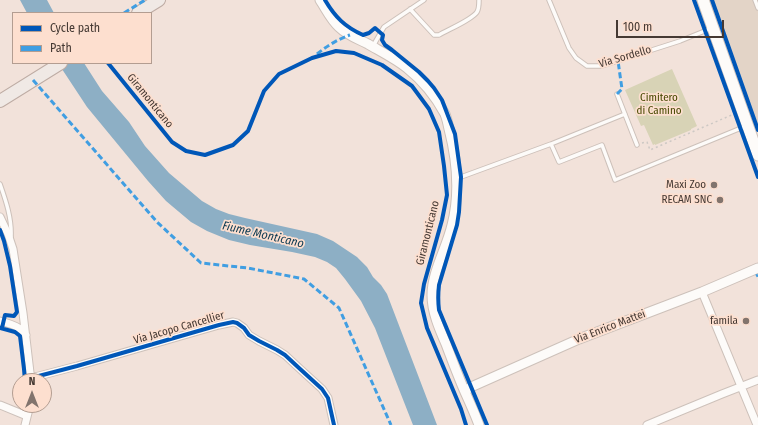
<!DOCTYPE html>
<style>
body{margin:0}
#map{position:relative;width:758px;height:425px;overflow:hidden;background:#f2e2da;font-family:"Fira Sans Condensed",sans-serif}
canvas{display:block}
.legend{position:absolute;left:12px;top:12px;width:140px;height:52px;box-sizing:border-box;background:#fddfcf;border:1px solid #b39d91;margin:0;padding:5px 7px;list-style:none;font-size:12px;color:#453933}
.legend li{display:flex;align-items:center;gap:8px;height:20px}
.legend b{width:20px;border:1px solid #b39d91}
.north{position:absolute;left:12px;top:373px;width:40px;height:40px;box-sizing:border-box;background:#fddfcf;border:1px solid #b39d91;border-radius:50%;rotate:0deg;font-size:11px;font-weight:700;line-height:16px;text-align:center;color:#453933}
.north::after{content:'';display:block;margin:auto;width:14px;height:18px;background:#82746d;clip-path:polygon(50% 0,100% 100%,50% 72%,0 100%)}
.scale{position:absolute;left:616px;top:20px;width:108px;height:18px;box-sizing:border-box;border:2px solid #453933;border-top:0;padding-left:5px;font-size:12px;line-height:14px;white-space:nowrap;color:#453933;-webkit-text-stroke:3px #fddfcf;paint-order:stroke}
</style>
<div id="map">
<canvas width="758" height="425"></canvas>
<ul class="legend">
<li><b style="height:5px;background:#0057b8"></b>Cycle path</li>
<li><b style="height:5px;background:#409ee2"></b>Path</li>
</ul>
<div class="north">N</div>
<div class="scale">100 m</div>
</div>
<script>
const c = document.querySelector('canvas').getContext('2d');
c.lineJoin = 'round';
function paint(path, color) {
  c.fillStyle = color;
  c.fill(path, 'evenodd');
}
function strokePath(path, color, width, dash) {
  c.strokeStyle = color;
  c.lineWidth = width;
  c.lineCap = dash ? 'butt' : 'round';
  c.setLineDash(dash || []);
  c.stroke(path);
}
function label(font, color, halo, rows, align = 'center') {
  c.font = font + ' "Fira Sans Condensed",sans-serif';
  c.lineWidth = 3.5;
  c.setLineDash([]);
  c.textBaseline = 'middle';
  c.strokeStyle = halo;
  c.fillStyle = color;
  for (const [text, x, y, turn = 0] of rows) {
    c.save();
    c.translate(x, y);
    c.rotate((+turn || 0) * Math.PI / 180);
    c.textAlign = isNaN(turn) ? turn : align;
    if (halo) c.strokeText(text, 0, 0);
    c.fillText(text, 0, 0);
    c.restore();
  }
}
paint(new Path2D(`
 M712 0H758V126L721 25Z`), '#e3d4c7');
paint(new Path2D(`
 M672 69 697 126 691 129V130L655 145V144L653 145 644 125 641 126 625 90Z`), '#d8d3b6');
paint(new Path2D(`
 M20 0H47L54 13H27Z
 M58 63H84L102 91 129 122 145 146 169 173 202 201 216 209 229 214 245 218 317 234 333 241 357 257 367 267 373 277 381 285 387 294 437 425H413L375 328 361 301 345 279 336 268 327 262 315 257 292 252 250 245 229 240 207 231 191 222 166 201 148 181 87 107Z`), '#8dafc5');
const service = new Path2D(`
 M549 0 569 48 576 58 587 66H602L680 41 712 28
 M755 0 758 8
 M410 9 434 35H439C447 30 472 20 477 12 479 9 479 4 479 0
 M373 46 384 27 424 0
 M617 94 637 145
 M551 144 559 162 602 145 615 180 746 126
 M461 177 551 144 625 114
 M0 184C6 201 12 219 11 237`);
const minor = new Path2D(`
 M0 217 8 234 13 249 23 313 31 381
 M702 292 757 425
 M0 321C10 324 20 326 26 335
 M31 378 77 366 219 325 233 322 237 323 244 328 249 335 259 341 277 350 285 355 299 368 322 389 328 398 334 425
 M0 405 27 416
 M25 425 30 405
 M647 425 722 394 758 380`);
const tertiary = new Path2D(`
 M320 0C326 9 331 20 339 27 347 35 358 39 368 44 380 51 396 59 407 68 422 80 436 97 445 114 447 119 448 124 449 129 457 160 460 194 452 225 447 247 432 272 432 295 432 312 439 328 446 344 452 360 458 376 465 392 470 403 475 414 479 425
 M465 391 471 387 579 339 702 292 758 268`);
const secondary = new Path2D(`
 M703 0 758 155`);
const primary = new Path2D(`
 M138 13 159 0
 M0 101 61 63`);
strokePath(service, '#cdc1ba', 5.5);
strokePath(minor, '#cdc1ba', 9);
strokePath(tertiary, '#cdc1ba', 11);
strokePath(secondary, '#cdc1ba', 13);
strokePath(primary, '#beaca4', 14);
strokePath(new Path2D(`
 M642 143 647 142 650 150 734 114`), '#cdc8c4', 1.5, [2, 3]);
strokePath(service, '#fdfbf9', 3.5);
strokePath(minor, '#fdfbf9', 7);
strokePath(tertiary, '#fdfbf9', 9);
strokePath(secondary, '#fdfbf9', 11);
strokePath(primary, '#f0e9e5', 12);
strokePath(new Path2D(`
 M124 13 145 0
 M317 54C327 46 338 39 350 35
 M33 80 157 222 201 263 248 268 304 279 339 308 391 425
 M617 94 622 89 618 61
 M756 276 758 275`), '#409ee2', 3, [6, 3]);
strokePath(new Path2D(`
 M325 0C335 17 345 27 363 35L369 33 375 28 383 35 382 40 385 45 392 50 419 72 428 81 434 88 442 100 455 134 461 177 459 212 457 225 439 285C438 294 438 302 439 310L487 425
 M694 0 758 177
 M712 0 758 130
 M108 63 172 142 186 151 205 155 233 145 248 131 264 91 279 74 312 58 336 51 354 53 382 65 412 86 429 109 439 132 444 166 447 195 442 220 424 284 421 303 427 328 461 409 466 425
 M0 230 4 241 10 266 17 312 14 316 5 315 2 328
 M0 328 15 332 20 336 24 369 25 381
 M31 378 77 366 219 325 233 322 237 323 244 328 249 335 259 341 277 350 285 355 299 368 322 389 328 398 334 425`), '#0057b8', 4);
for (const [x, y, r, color] of [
 [714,185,4,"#82746d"],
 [720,200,4,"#82746d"],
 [746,321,4,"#82746d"]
]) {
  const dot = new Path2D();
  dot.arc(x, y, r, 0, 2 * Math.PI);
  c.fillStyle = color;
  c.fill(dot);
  strokePath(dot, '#fddfcf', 1.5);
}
label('11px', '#453933', '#fddfcf', [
 ["Via Sordello",625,57,-16],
 ["Giramonticano",150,101,51],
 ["Giramonticano",428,233,-76],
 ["Via Enrico Mattei",610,327,-21],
 ["Via Jacopo Cancellier",179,328,-16]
]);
label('11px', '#464800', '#fddfcf', [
 ["Cimitero",659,98],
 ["di Camino",659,111]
]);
label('11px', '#453933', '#fddfcf', [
 ["Maxi Zoo",706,185],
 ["RECAM SNC",712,200],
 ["famila",738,321]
], 'right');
label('italic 12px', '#093851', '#fddfcf', [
 ["Fiume Monticano",263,235,13]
]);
</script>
